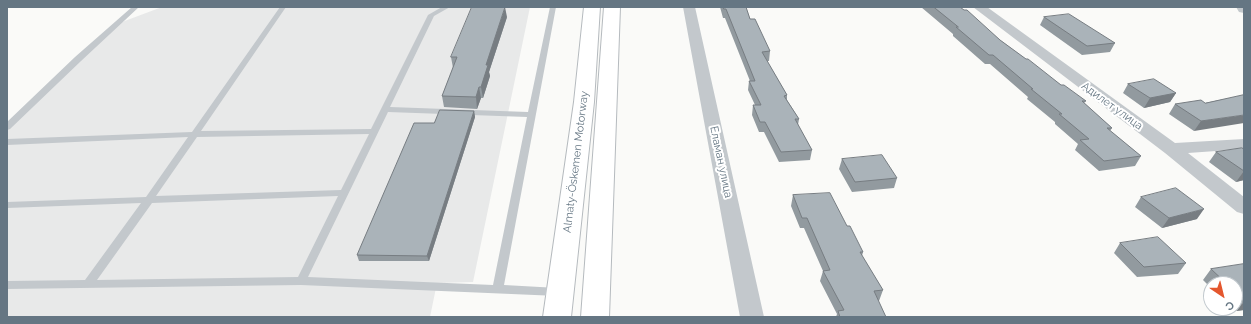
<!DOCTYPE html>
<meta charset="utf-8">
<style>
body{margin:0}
#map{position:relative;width:1251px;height:324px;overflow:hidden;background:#fafaf8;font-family:Raleway,sans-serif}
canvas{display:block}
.frame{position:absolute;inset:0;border:8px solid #657683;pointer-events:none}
.north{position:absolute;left:1203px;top:276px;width:40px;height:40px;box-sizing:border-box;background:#fff;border:1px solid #c1c8cd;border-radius:50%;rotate:145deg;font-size:11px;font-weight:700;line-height:16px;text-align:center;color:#657683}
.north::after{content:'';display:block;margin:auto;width:14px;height:18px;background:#e4572e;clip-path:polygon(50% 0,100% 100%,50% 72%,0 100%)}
</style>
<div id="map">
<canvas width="1251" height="324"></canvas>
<div class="frame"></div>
<div class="north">С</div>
</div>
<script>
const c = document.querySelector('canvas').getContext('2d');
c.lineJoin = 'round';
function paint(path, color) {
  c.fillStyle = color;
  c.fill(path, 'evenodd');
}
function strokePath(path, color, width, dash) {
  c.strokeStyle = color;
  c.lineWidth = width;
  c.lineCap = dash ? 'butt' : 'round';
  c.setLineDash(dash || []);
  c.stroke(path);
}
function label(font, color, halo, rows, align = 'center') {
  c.font = font + ' Raleway,sans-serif';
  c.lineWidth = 4;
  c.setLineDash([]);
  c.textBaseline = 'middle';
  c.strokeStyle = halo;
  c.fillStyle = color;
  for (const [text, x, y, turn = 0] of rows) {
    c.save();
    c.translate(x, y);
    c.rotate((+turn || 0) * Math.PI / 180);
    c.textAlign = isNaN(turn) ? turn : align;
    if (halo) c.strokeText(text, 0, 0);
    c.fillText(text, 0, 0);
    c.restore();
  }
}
paint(new Path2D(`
 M162 7H530L473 282 437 283 430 317H7V129L114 25Z`), '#e8e9e9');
const primary = new Path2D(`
 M584 7H600L594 102 571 317H543L574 102Z
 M604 7H620L609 317H581Z`);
strokePath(primary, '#b5babe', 2);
paint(new Path2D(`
 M132 7H139L81 61 10 129 7 130V122L75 57Z
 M280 7H286L201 131 371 129 428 15 442 7H450L434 16 390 107 528 112 550 7H556L504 285 558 288 562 289 564 292 562 295 558 296 301 285 7 289V281L85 280 141 203 7 208V202L146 197 188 137 7 145V139L192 132ZM388 112 527 117 493 285 308 277ZM369 134 341 190 156 196 197 137ZM338 196 298 277 97 280 152 203Z`), '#c3c8cc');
paint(new Path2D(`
 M683 7H695L764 317H740Z
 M973 7H987L1175 143 1244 139V149L1188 153 1244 197V214L1237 212 1165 153Z
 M1236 7H1244V13L1239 12Z`), '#c3c8cc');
paint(primary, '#fff');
paint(new Path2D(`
 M720 7H746L750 19 770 51 769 61H767L787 95V100L799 119 798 125 812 150 810 160 779 162 764 132H759L752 115 753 105H755L748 90 749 81H750L725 18H723Z
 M921 7H960L1000 40 1061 85 1086 101 1084 103 1112 128 1110 131 1141 156 1135 166 1099 171 1075 150 1078 144 1055 124V122L1027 99 1028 97 990 64H985L953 36V34Z
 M507 17 489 72 490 76 483 98H481L477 109 444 107 442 96 453 68 451 57Z
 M1044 17 1115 43 1110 52 1082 55 1040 25Z
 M1128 84 1176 93 1170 102 1144 108 1123 93Z
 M1244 95 1194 131 1169 114 1175 104 1205 103Z
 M474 111 475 117 429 261H359L357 255 434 123Z
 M1244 149V180L1236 182 1209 162 1216 152Z
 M842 159 897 178 894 188 852 192 839 169Z
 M793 195 847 226 863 252 862 256 883 290 879 301H878L886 317H836L837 314 820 281 823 271 804 228H800L791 206Z
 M1141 197 1197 219 1162 228 1135 207Z
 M1120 243 1186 263 1178 274 1137 277 1114 253Z
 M1244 264V310L1236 311 1233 308H1235V284H1211V288L1203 280 1211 269Z`), '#929a9f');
paint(new Path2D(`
 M505 7 507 17 489 72 490 76 483 98 481 87 486 65Z
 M479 87 481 98 477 109 476 97Z
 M1176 93 1170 102 1144 108 1150 98Z
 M474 111 475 117 429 261 427 256Z
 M1244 115V123L1194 131 1201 121Z
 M1244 171V180L1236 182Z
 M1204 209 1197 219 1162 228 1169 218Z
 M1244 302V310L1236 311Z`), '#777d82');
const building = new Path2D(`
 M472 7H505L486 65H488L481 87H479L476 97 442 96 457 57H451Z
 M724 7H746L750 19H755L770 51 762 52 787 95 784 96 799 119H795L812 150 781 152 765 122H760L753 105H761L749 81H755L726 9H724Z
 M934 7H960L964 10H967L1000 40 1026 59H1028L1061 85H1064L1086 101H1082L1112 128H1107L1141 156 1104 161 1080 140 1089 139 1059 114H1062L1031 89H1033L993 55H989L956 27H958Z
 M1069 14 1115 43 1087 46 1044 17Z
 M1154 79 1176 93 1150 98 1128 84Z
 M1244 95V115L1201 121 1175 104 1201 100 1205 103Z
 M440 110 474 111 427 256 357 255 414 123H434Z
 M1242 148 1244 149V171L1216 152Z
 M882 155 897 178 855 182 842 159Z
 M1176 188 1204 209 1169 218 1141 197Z
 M830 193 847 226H850L863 252H860L883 290 874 291 886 317H840L838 311 844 310 823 271 830 270 807 218H802L793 195Z
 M1158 237 1186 263 1144 267 1120 243Z
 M1244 264V299L1235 291V284H1227L1211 269Z`);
paint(building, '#aab3b9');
strokePath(building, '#777d82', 1);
label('11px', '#657683', '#fff', [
 ["Адилет улица",1112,106,36],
 ["Almaty-Öskemen Motorway",576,162,-83],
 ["Еламан улица",721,162,78]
]);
</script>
